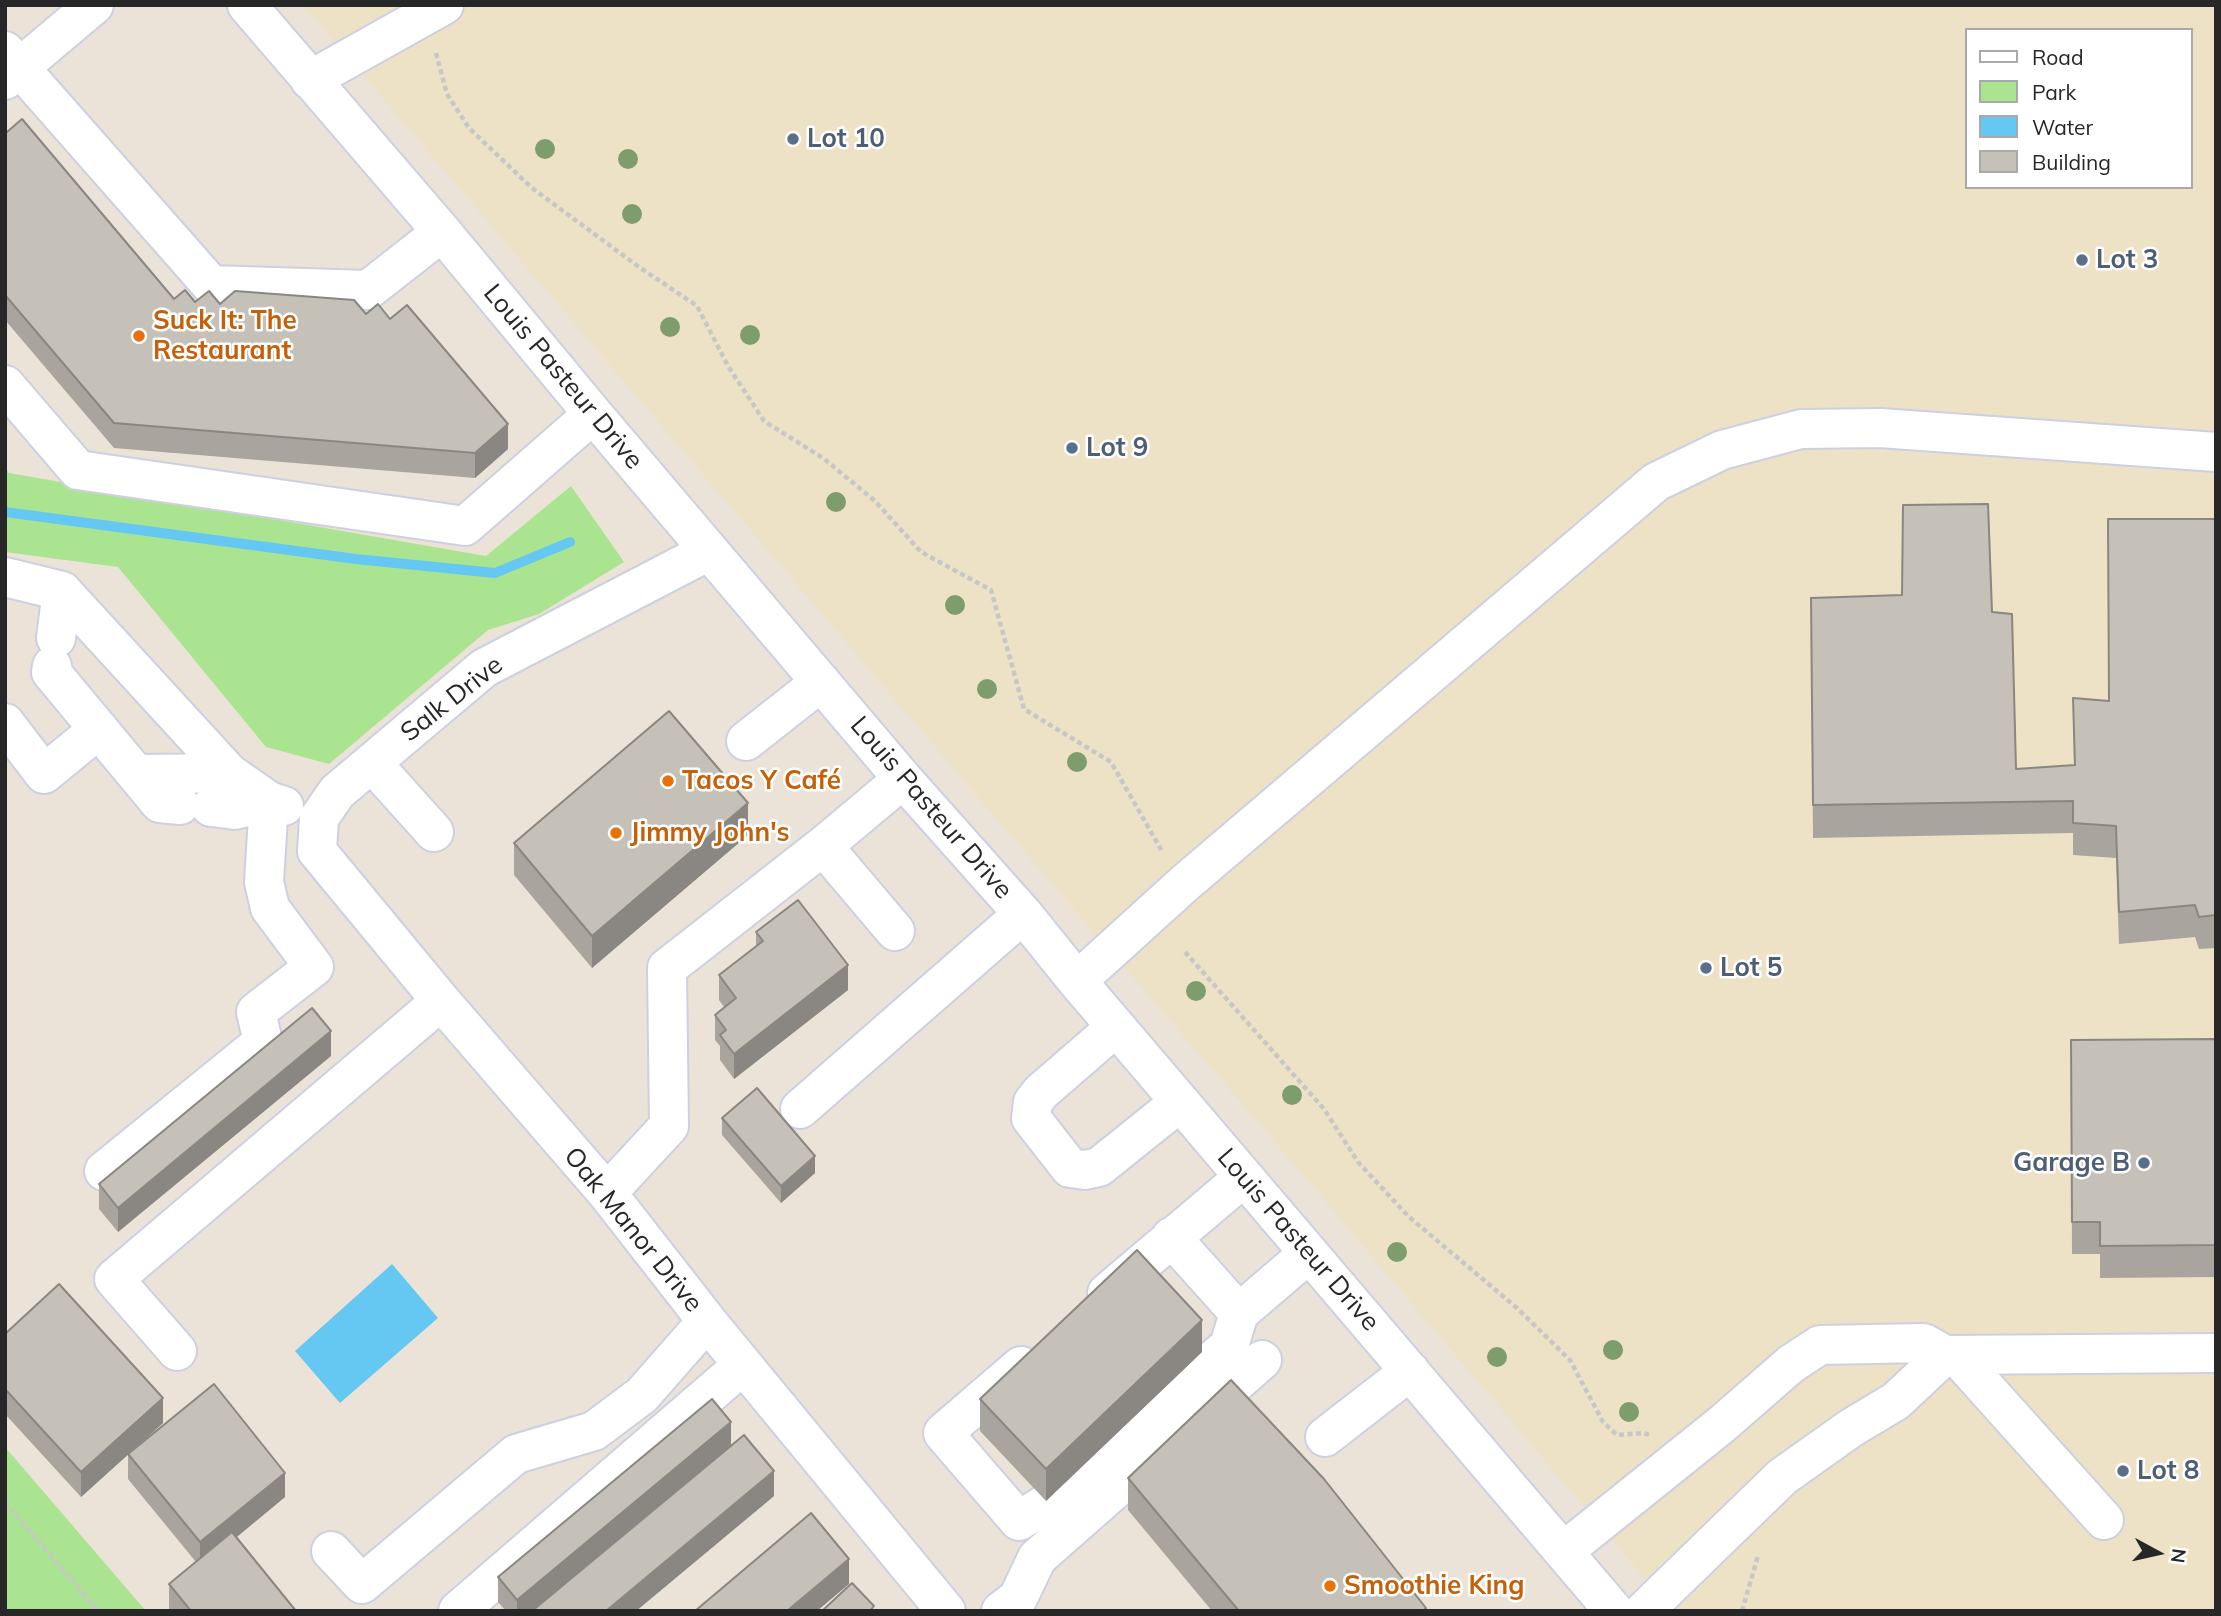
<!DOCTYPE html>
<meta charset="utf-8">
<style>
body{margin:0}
#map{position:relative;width:2221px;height:1616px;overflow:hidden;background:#ebe3d7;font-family:Mulish,sans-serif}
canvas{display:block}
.frame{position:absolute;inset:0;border:7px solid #272727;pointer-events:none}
.legend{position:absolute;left:1965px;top:28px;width:228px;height:161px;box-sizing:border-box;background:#fff;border:2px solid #a9a9a9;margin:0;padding:9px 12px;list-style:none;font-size:21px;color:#272727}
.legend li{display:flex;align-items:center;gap:14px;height:35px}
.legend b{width:35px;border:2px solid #a9a9a9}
.north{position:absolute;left:2123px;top:1518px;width:70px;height:70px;-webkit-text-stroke:5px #fff;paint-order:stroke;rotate:98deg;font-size:19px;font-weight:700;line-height:28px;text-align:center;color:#272727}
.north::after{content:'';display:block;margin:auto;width:24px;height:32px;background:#272727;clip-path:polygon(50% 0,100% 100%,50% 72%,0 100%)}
</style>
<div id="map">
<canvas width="2221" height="1616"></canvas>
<div class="frame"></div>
<ul class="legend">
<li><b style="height:9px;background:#fff"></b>Road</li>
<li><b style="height:19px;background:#abe491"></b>Park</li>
<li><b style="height:19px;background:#65c8f2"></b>Water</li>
<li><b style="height:19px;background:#c5c0b8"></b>Building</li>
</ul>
<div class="north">N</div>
</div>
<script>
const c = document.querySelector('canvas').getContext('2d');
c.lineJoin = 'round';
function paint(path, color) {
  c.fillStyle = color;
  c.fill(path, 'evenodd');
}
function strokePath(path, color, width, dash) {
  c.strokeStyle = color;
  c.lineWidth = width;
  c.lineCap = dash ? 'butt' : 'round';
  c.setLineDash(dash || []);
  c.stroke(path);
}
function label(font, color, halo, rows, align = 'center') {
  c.font = font + ' Mulish,sans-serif';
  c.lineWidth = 5;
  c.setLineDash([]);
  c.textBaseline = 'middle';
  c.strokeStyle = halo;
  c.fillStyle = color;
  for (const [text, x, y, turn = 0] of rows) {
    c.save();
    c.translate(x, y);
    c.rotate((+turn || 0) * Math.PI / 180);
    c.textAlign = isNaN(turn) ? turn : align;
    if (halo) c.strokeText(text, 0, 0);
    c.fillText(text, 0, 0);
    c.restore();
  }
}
paint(new Path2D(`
 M303 5H2216V1611H1672L1286 1155 1005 829ZM1967 30H2191V187H1967Z`), '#ede2c6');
paint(new Path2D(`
 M5 468 9 473 486 556 571 486 624 562 539 614 488 630 329 764 266 747 118 567 5 552Z
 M5 1447 146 1611H5Z`), '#abe491');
paint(new Path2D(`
 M392 1264 438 1318 340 1403 295 1351Z`), '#65c8f2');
strokePath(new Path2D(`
 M5 512 356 559 495 573 570 542`), '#65c8f2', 10);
const minor = new Path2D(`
 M247 5 442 232 593 414 903 779 1023 914 1077 981 1614 1611
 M5 51 211 285 368 290 442 232
 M5 80 94 5
 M310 80 444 5
 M5 385 78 470 465 526 593 414
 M709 551 484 668 337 792 319 818 317 851 441 1001 607 1193 707 1321 946 1611
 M5 577 62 591 229 773 269 801 284 806
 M56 638 62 591
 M52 666 51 672 160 803 180 805
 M5 723 44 774 99 729
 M746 741 821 682
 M372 763 434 832
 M136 774 229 773
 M823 846 895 931
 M1077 981 1185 883 1656 482 1722 450 1801 429 1880 428 2216 452
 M1116 1027 1041 1092 1033 1102 1031 1118 1070 1168 1085 1170 1099 1167 1180 1102
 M800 1109 1023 914
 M104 1171 263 1042 256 1012 314 967 270 908 264 882 269 801 235 810 211 807
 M607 1193 669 1126 667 968 823 846 903 779
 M1171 1237 1239 1313
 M1107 1293 1244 1177
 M177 1351 114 1279 441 1001
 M1956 1355 2104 1520
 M1021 1366 943 1433 1019 1521 1050 1501 1229 1346 1239 1313 1309 1253
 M1325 1437 1410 1371
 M331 1551 362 1584 516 1454 594 1431 642 1395 707 1321
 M1564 1551 1721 1425 1791 1364 1820 1345 1924 1343 1945 1355 2216 1353
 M458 1611 743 1365
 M1001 1611 1018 1598 1037 1558 1262 1360
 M1644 1611 1782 1477 1851 1428 1896 1401 1945 1355`);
strokePath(minor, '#cdd0e1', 42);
strokePath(new Path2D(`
 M436 53 447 94 469 128 532 188 639 267 697 306 728 366 764 421 823 458 875 501 921 552 991 590 1024 709 1111 762 1163 853
 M1185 952 1324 1109 1358 1162 1408 1216 1517 1308 1570 1360 1603 1422 1617 1435 1644 1433 1649 1435
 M5 1502 98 1611
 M1742 1611 1758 1556`), '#c7c7c7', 4.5, [5, 3.5]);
strokePath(minor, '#fff', 38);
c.fillStyle = '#7e9d6d';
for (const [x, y] of [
 [545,149],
 [628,159],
 [632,214],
 [670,327],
 [750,335],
 [836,502],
 [955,605],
 [987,689],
 [1077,762],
 [1196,991],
 [1292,1095],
 [1397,1252],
 [1613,1350],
 [1497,1357],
 [1629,1412]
]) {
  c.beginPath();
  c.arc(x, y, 10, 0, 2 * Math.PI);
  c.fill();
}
paint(new Path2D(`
 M2215 23H2216V68L2215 56Z
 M5 130 174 299 366 314 508 449 475 478 114 448 5 320Z
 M2216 519V948L2199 949 2195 937 2119 944 2116 858 2073 855V833L1813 838 1811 598 1992 612 2016 769 2074 765 2073 698 2109 701Z
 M748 835 592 968 514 875V843Z
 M756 932 848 990 734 1079 720 1060V1046L715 1040V1015L724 1007 719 1000V975L756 946Z
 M2216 1039V1277L2100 1278V1254H2072L2071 1040Z
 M331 1056 118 1232 99 1209V1184Z
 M722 1118 815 1173 781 1203 722 1135Z
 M5 1334 163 1423 81 1497 5 1414Z
 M1202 1352 1046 1501 980 1431V1399Z
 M731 1446 774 1496 636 1611H506L498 1602V1577Z
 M128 1454 285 1497 237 1537 296 1611H171L169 1609V1584L196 1562 128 1479Z
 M1128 1478 1426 1611H1212L1128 1510Z`), '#a9a59e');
paint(new Path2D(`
 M508 424V449L475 478V453Z
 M748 803V835L592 968V936Z
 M848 965V990L734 1079V1054Z
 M331 1031V1056L118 1232V1208Z
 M815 1156V1173L781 1203V1186Z
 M1202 1320V1352L1046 1501V1469Z
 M163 1398V1423L81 1497V1472Z
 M731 1422V1447L534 1611H517V1600Z
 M774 1471V1496L636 1611H606Z
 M285 1473V1497L200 1567V1542Z
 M849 1559V1584L817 1611H787Z`), '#8a8681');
const building = new Path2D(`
 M22 119 174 299 185 290 195 302 209 291 220 304 235 291 354 300 366 314 378 304 390 319 407 305 508 424 475 453 114 423 5 295V130L7 132Z
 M1988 504 1992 612 2012 614 2016 769 2075 765 2073 698 2109 701 2108 519H2216V915L2199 917 2195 905 2119 912 2116 826 2073 823V801L1813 805 1811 598 1902 595 1903 505Z
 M669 711 748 803 592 936 514 843Z
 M798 900 848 965 734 1054 720 1035 726 1030 715 1015 736 998 719 975 763 941 756 932Z
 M312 1008 331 1031 118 1208 99 1184Z
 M2216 1039V1245L2100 1246V1222H2072L2071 1040Z
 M757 1088 815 1156 781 1186 722 1118Z
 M1137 1250 1202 1320 1046 1469 980 1399Z
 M59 1284 163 1398 81 1472 5 1389V1334Z
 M1231 1380 1324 1479 1426 1608 1423 1611H1239L1128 1478Z
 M214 1384 285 1473 200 1542 128 1454Z
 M712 1399 731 1422 517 1600 498 1577Z
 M744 1435 774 1471 606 1611H532Z
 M811 1513 849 1559 787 1611H695Z
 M232 1532 296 1611H191L169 1584Z
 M852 1583 874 1606 870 1611H822Z`);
paint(building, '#c5c0b8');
strokePath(building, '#8a8681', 2);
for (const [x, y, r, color] of [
 [793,139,7,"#5c6f8a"],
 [2082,260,7,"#5c6f8a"],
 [139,336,7,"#e8710a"],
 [1072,448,7,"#5c6f8a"],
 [668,781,7,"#e8710a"],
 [616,833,7,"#e8710a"],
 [1706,968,7,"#5c6f8a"],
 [2144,1163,7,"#5c6f8a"],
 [2123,1471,7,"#5c6f8a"],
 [1330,1586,7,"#e8710a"]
]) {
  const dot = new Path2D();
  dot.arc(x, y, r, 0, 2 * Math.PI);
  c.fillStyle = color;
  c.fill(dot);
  strokePath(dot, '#fff', 2.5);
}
label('bold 26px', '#4e5e75', '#fff', [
 ["Lot 10",807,139],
 ["Lot 3",2096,260],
 ["Lot 9",1086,448],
 ["Lot 5",1720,968],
 ["Garage B",2130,1163,"right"],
 ["Lot 8",2137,1471]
], 'left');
label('bold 26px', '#c56008', '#fff', [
 ["Suck It: The",153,321],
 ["Restaurant",153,351],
 ["Tacos Y Café",682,781],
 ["Jimmy John's",630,833],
 ["Smoothie King",1344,1586]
], 'left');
label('26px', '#272727', '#fff', [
 ["Louis Pasteur Drive",563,377,50],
 ["Salk Drive",452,699,-38],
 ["Louis Pasteur Drive",931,808,49],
 ["Oak Manor Drive",633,1230,51],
 ["Louis Pasteur Drive",1298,1240,49]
]);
</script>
